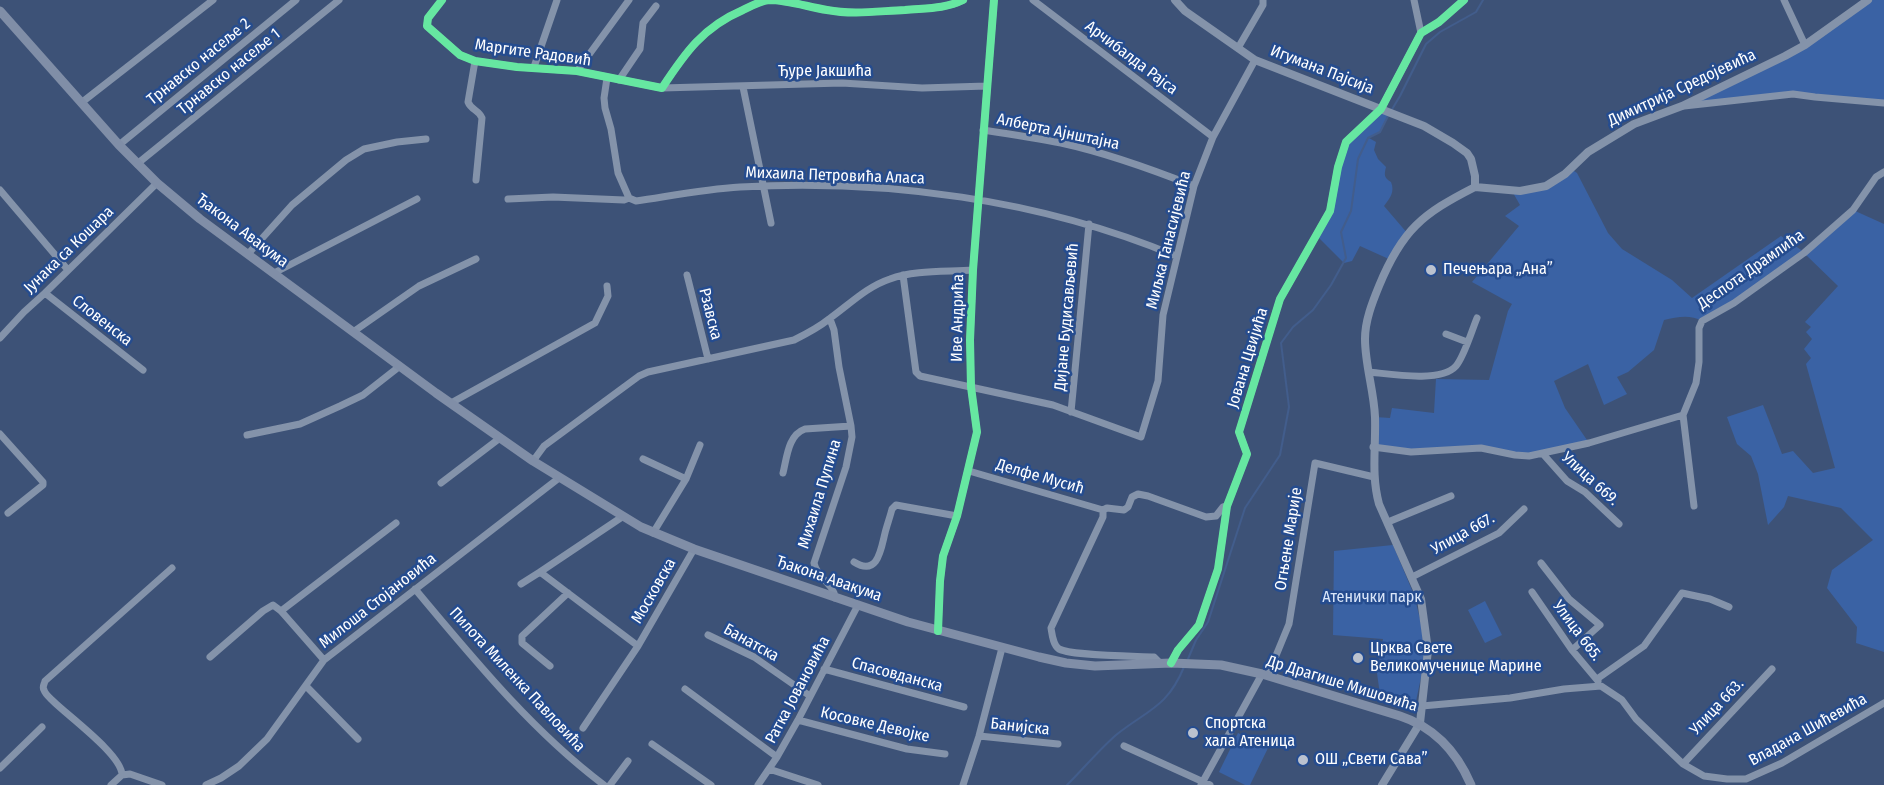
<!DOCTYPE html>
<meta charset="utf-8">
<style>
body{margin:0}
canvas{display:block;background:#3d5277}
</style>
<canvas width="1884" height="785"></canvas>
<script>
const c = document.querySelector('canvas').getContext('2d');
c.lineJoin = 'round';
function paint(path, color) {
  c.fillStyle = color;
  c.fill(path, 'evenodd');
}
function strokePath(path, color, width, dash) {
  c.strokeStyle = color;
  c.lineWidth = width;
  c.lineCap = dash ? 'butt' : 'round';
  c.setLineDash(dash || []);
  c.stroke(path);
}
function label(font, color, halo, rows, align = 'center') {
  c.font = font + ' "Fira Sans Condensed",sans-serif';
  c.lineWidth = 5;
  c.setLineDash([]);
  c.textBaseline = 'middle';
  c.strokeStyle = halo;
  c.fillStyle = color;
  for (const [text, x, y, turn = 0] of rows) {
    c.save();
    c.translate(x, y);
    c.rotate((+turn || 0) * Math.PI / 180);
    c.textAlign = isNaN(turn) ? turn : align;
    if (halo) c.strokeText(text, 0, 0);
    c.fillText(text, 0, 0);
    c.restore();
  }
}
paint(new Path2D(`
 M1868 0H1884V103L1793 94 1689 106 1805 45Z
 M1381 109 1390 113 1380 132 1369 138 1376 142 1374 150 1378 159 1386 167C1384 175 1384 178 1391 182 1395 192 1390 198 1384 206L1408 234 1391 260 1360 246 1352 261 1344 263 1316 235 1330 211 1346 142Z
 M1571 169 1577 173 1608 233 1622 249 1672 280 1692 298 1781 236 1804 252 1853 210 1884 224V652L1856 643 1857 627 1827 588 1832 570 1873 540 1841 508 1788 496 1784 507 1768 525 1758 474 1751 456 1737 444 1727 417 1763 405 1782 454 1793 451 1813 473 1835 468 1806 364 1811 358 1804 349 1812 339 1806 332 1811 327 1805 322 1838 286 1804 253 1702 321C1690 314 1677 317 1664 320L1654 350 1628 372 1617 377 1627 394 1604 405 1588 364 1554 381 1565 408 1589 443 1529 456 1481 448 1411 452 1373 447 1375 417 1390 418 1392 408 1434 413 1436 379 1489 380 1508 311 1512 304 1472 282 1519 226 1505 216 1520 205 1512 191H1528Z
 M1393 545 1414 595 1421 623 1425 658 1414 711 1381 702 1377 673 1383 639 1333 635 1334 551Z
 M1485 601 1502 635 1485 643 1468 610Z
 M1238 733 1268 748 1250 785H1245L1219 772Z`), '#3a62a4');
strokePath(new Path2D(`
 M1391 111 1400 96 1426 44 1440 32 1476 12 1483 0
 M1188 659 1196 640 1208 622 1245 508 1280 455 1289 407 1281 343 1293 327 1313 310 1331 285 1346 258 1341 232 1351 211 1358 159 1368 138 1380 132 1388 116
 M1067 785C1083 769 1099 750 1116 735 1147 710 1167 708 1184 667`), '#425d8c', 2);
strokePath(new Path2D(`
 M442 0 428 18 427 26 460 55 475 61 517 67 577 71 662 88C685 53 703 27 743 10 751 6 760 1 769 0 788 0 808 7 827 10 853 15 879 11 905 10 925 8 945 9 963 0
 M1033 0 1213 137
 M1414 0 1421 33
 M1784 0 1805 45
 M1238 48 1263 5V0
 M475 61 468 102C471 110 479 110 482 118L476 180
 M534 67 557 0
 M577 71 629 0
 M607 78 604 98 605 108 611 129 618 173 629 198
 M619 80 640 49 643 23 656 6
 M743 87 771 223
 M662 88 842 83 922 88 987 86
 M81 103 213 0
 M1684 106 1793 94 1815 97 1884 103
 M983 130C1009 134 1035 138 1061 143 1107 153 1151 169 1194 186
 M119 145 296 0
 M137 164 339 0
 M0 190 68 270
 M629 198 636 201C670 196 705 189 740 187 887 179 1039 199 1176 256
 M508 199 553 197 624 200 629 198
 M248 254 292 205 346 160 364 149 397 142 426 139
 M274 273 417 199
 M687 275 708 359
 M903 275 916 372 920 376 1053 405 1141 437 1158 381 1163 315 1194 186 1213 137 1255 60
 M45 293 143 370
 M830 319 834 330 839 367 851 426 852 437 846 467 814 563C817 579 834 583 835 598
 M353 332 419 286 476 259
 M1446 334 1467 342
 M0 338 24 312 45 293 157 183
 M1369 372C1390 374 1441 383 1456 366 1464 357 1472 330 1477 318
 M451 403 595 323 608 296 607 286
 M1071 412 1089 224
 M0 434 43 482V485L8 513
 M247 435 300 424 340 406 363 395 400 366
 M1373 447 1411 452 1481 448 1515 455 1529 456 1589 443 1683 415
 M1543 454 1567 481 1585 492 1619 524
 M643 459 686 479
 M533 461 544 446 639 376 648 372 794 340C806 334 818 328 829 319 849 305 866 287 890 279 914 270 947 272 973 270
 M969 471 1103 510 1107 508 1124 510 1128 507 1132 497 1138 494 1148 496 1206 517 1216 516 1223 507 1227 506
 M783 473C787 457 788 435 805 429L851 426
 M441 483 500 438
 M1694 506 1683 415 1696 383 1699 362V328L1702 321 1734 303 1804 253 1853 210 1876 177 1884 172
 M1103 510V517L1051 628C1052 634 1053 645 1059 649 1073 656 1135 656 1154 657L1160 663
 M622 517 540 572 638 646
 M1388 522 1451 496
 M653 533 686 479 700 445
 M854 562C878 577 881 549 885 533 887 525 890 517 892 509L896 505 957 516
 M1541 563 1569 599 1600 625 1572 650
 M1412 577 1499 533 1524 509
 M521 584 540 572
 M415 589C472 657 532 731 604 785
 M1532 592 1572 650 1598 681
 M281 611 396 523
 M938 631 940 581 943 556 957 516 977 432 971 387 970 340 973 270 994 0
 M708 635 754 657 810 696
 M210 657 263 611 273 605 281 611 324 660
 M1171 663 1178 650 1199 625 1218 569 1227 506 1247 454 1239 432 1280 299 1330 211 1338 167 1346 142 1381 109 1421 33 1439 22 1464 0
 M550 666 522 643V636L568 593
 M824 669 964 707
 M1268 675 1289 624 1315 463 1374 477
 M1597 679 1644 646 1682 593 1710 599 1729 607
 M306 686 358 739
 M685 689 777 757
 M1422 706 1510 698 1564 689 1601 686 1622 700 1636 719 1683 764 1704 776 1727 779H1746L1782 763 1884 703
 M798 720 907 749 945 754
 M583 728 638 646 694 549
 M979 736 1058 744
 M652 744 711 785
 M1124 746 1210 785
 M1683 764 1772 669
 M0 768 42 727
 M769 769 818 785
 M122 775C122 755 68 716 53 701 50 698 45 694 44 690 42 687 44 685 45 681L172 568
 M111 785 122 775 130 774 162 785
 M206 785 221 778 239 766 267 739 324 660 559 478
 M610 785 628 761
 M758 785 777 757 798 720 858 605
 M963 785 979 736 1002 648
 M1201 785 1262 674`), '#8493aa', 7);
strokePath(new Path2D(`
 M1175 0 1185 11 1255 60 1424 126 1453 143 1467 153 1471 159 1475 176V187
 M1475 187 1520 191 1546 186 1565 174 1588 152 1634 124 1682 106 1785 56 1805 45 1868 0
 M1382 785 1420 723 1428 650 1421 599 1379 504C1371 475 1376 447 1375 417 1374 391 1365 365 1365 339 1365 321 1372 303 1379 286 1402 230 1422 214 1475 187`), '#8493aa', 8);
strokePath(new Path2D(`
 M0 11 119 145 157 183 200 219 436 393 533 461 641 527 694 549 908 622 1039 657 1066 663 1095 666 1171 663 1221 665 1262 674 1400 716C1434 727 1457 752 1471 785`), '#808ea7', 9);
strokePath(new Path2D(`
 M442 0 428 18 427 26 460 55 475 61 517 67 577 71 662 88C685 53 703 27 743 10 751 6 760 1 769 0 788 0 808 7 827 10 853 15 879 11 905 10 925 8 945 9 963 0
 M938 631 940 581 943 556 957 516 977 432 971 387 970 340 973 270 994 0
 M1171 663 1178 650 1199 625 1218 569 1227 506 1247 454 1239 432 1280 299 1330 211 1338 167 1346 142 1381 109 1421 33 1439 22 1464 0`), '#66e7a1', 8);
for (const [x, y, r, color] of [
 [1431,270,6,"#bbc2cf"],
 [1358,658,6,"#bbc2cf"],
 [1193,733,6,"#bbc2cf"],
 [1303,760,6,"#bbc2cf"]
]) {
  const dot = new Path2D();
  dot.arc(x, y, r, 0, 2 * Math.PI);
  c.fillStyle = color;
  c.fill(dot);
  strokePath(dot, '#254c8f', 2);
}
label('16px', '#fff', '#254c8f', [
 ["Маргите Радовић",533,53,8],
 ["Арчибалда Рајса",1131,58,37],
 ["Трнавско насеље 2",199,62,-39],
 ["Игумана Пајсија",1322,70,21],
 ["Трнавско насеље 1",229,72,-39],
 ["Ђуре Јакшића",825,72],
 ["Димитрија Средојевића",1682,88,-25],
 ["Алберта Ајнштајна",1058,132,12],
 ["Михаила Петровића Аласа",835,176,2],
 ["Ђакона Авакума",242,231,37],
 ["Миљка Танасијевића",1169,240,-76],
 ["Јунака са Кошара",69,250,-44],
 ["Деспота Драмлића",1751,270,-35],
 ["Рзавска",710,314,76],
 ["Дијане Будисављевић",1067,317,-85],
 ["Иве Андрића",958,318,-89],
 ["Словенска",102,321,38],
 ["Јована Цвијића",1248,358,-73],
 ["Делфе Мусић",1040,477,16],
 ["Улица 669.",1590,479,42],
 ["Михаила Пупина",820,494,-73],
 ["Улица 667.",1463,534,-29],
 ["Огњене Марије",1289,539,-81],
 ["Ђакона Авакума",829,579,19],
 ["Московска",654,591,-60],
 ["Милоша Стојановића",378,601,-38],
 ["Улица 665.",1577,631,53],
 ["Банатска",751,643,29],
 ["Спасовданска",897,675,15],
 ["Пилота Миленка Павловића",517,680,47],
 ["Др Драгише Мишовића",1342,684,17],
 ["Ратка Јовановића",798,690,-62],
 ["Улица 663.",1717,707,-47],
 ["Косовке Девојке",875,725,13],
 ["Банијска",1020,727,6],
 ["Владана Шићевића",1808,730,-29]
]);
label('16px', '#fff', '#254c8f', [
 ["Печењара „Ана”",1443,270],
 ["Црква Свете",1370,649],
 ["Великомученице Марине",1370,667],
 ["Спортска",1205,724],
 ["хала Атеница",1205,742],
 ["ОШ „Свети Сава”",1315,760]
], 'left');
label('16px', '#dae6f9', '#254c8f', [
 ["Атенички парк",1372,598]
]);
</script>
